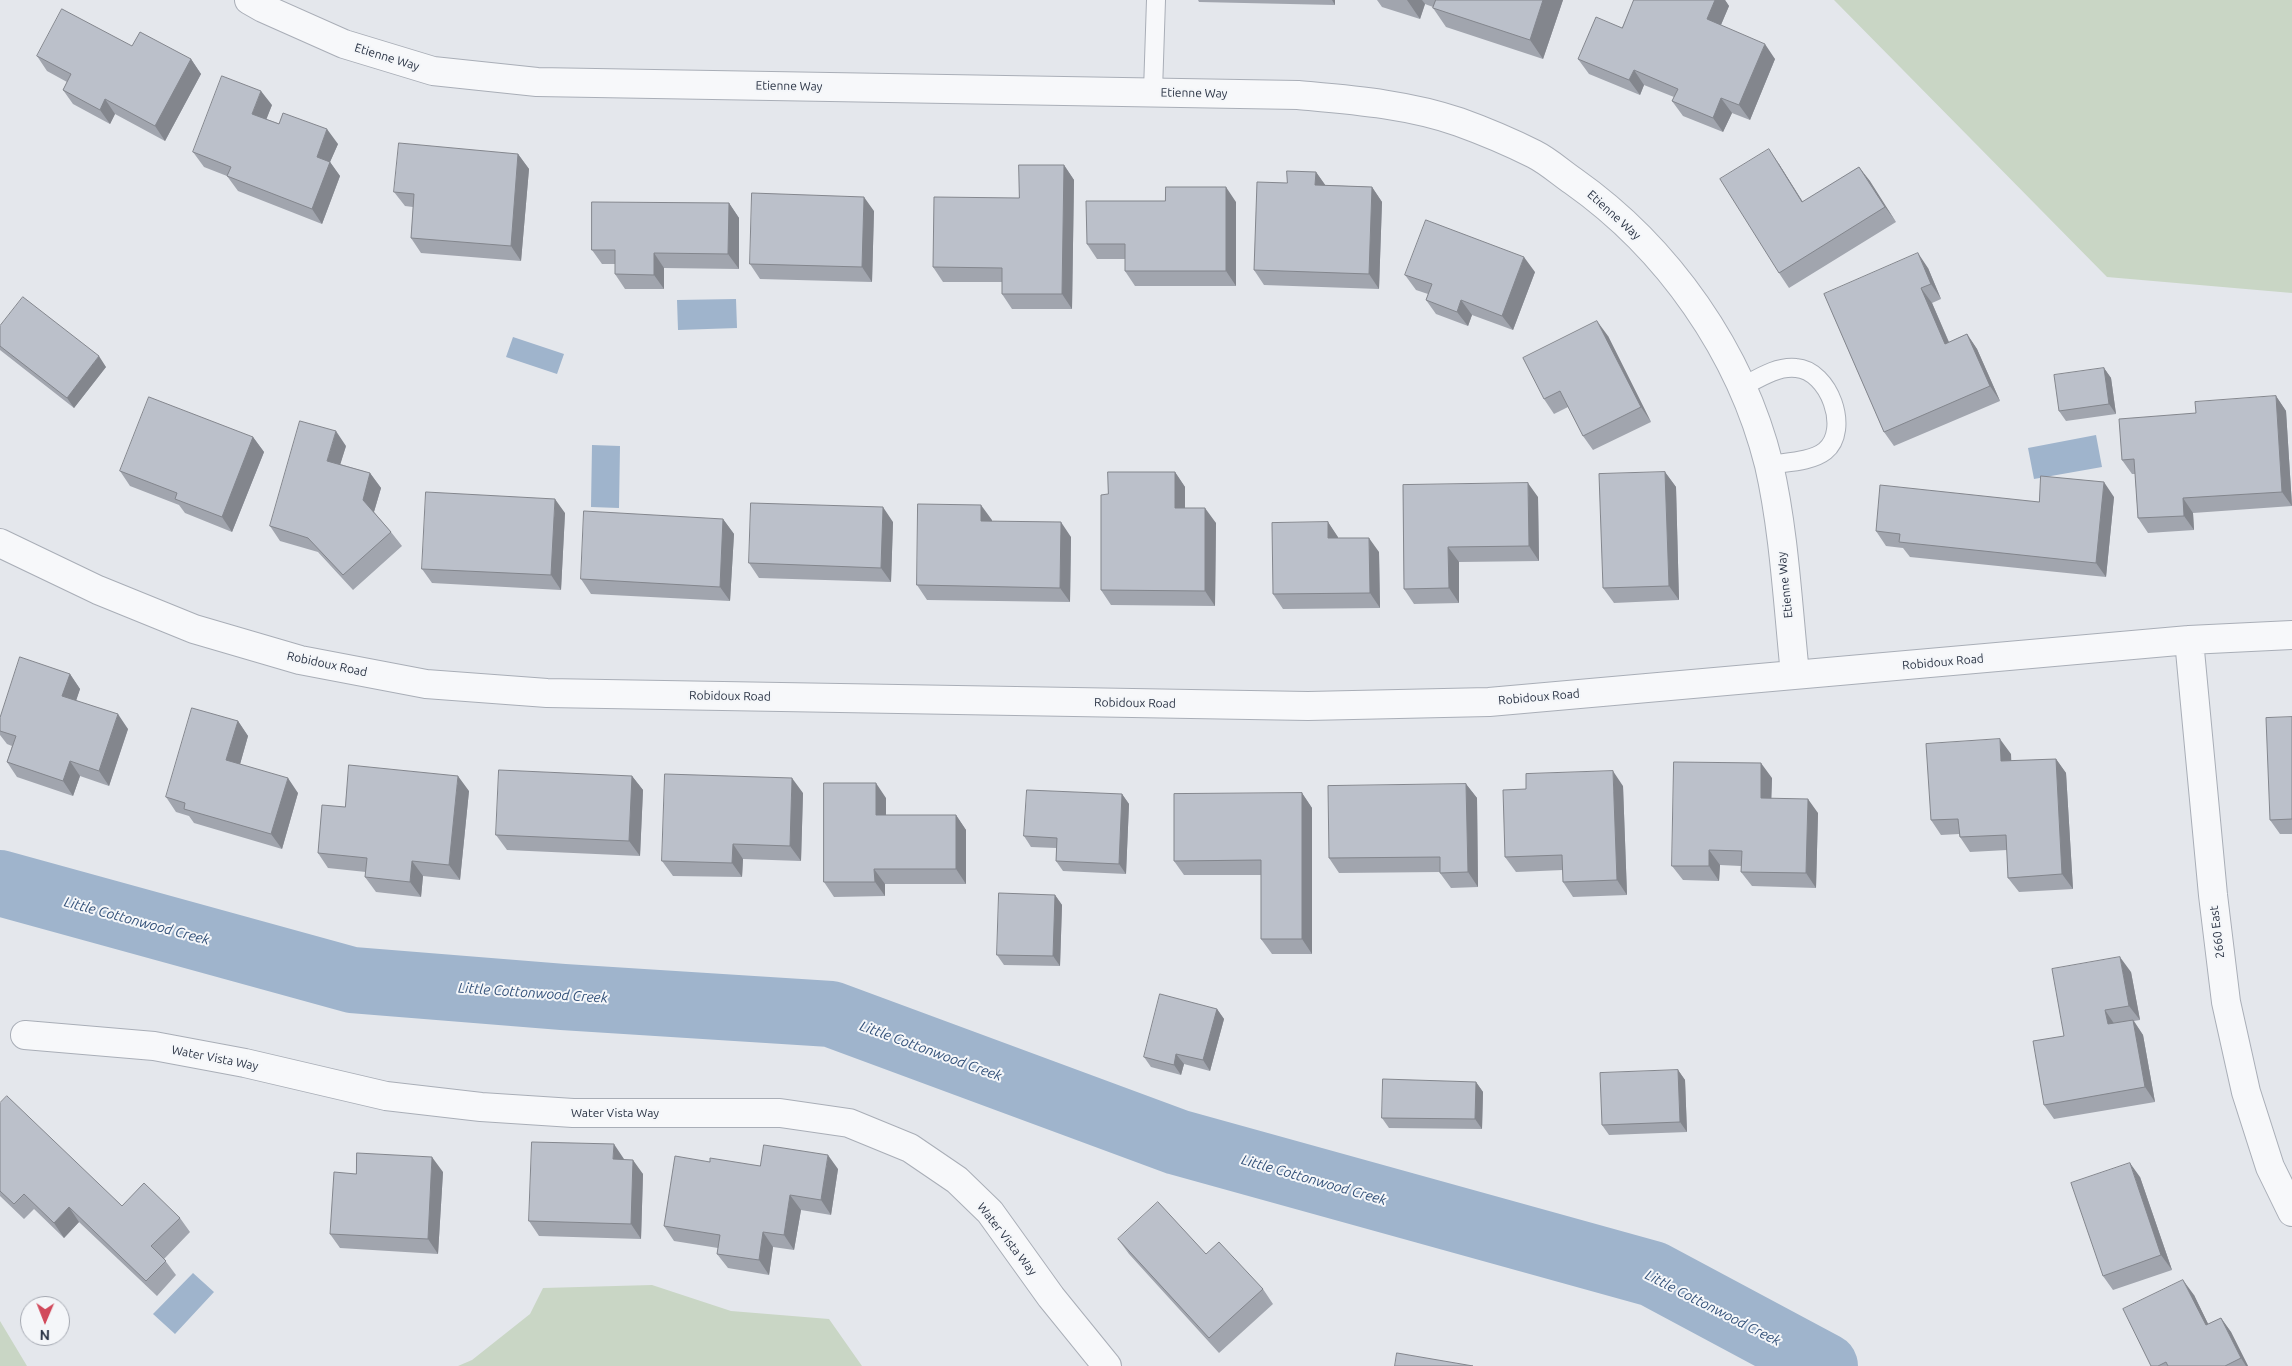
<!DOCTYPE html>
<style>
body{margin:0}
#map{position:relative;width:2292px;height:1366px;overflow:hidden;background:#e4e7ec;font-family:Ubuntu,sans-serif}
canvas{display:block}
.north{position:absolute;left:20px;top:1296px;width:50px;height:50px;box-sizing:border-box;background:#f4f6f9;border:1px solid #a4a8b1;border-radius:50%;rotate:181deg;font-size:14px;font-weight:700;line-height:20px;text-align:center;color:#2b3445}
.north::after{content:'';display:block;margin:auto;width:18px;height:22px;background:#d1495b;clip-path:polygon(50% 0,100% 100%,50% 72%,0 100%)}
</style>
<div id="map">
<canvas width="2292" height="1366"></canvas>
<div class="north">N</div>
</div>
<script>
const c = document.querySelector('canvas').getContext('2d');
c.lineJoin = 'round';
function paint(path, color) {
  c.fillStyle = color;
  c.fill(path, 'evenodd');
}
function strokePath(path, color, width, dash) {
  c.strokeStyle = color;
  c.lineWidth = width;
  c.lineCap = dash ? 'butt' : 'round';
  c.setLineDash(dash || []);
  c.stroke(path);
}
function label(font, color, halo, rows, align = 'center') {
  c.font = font + ' Ubuntu,sans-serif';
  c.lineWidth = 4;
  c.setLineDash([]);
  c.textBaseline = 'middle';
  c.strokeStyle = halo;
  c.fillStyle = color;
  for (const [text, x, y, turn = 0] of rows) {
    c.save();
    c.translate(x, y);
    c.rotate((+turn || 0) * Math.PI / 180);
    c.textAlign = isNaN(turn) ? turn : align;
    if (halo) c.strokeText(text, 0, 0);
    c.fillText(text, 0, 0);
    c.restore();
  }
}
paint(new Path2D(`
 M1834 0H2292V293L2107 277Z
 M652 1285 731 1311 829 1319 862 1366H458L472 1360 530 1314 543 1288Z
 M0 1321 27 1366H0Z`), '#c9d6c5');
paint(new Path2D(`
 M736 299 737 328 678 330 677 300Z
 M513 337 564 354 557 374 506 357Z
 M2096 435 2102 467 2034 479 2028 448Z
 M592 445 620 446 619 508 591 507Z
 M193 1273 214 1292 175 1334 153 1314Z`), '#9fb4cc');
strokePath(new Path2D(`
 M0 883 352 980 563 997 831 1014 1177 1142 1653 1274 1825 1366`), '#9fb4cc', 66);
const lane = new Path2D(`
 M1153 91 1156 0
 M1742 387C1759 378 1777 366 1796 368 1829 370 1851 430 1825 451 1811 462 1785 462 1769 465`);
const street = new Path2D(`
 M249 0 263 8 344 44 433 71 537 82 1298 95C1352 100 1407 104 1459 122 1484 131 1510 142 1534 154 1548 161 1560 172 1573 181 1668 248 1741 352 1769 465 1784 530 1788 607 1795 674
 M0 543 98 590 194 629 300 660 426 684 547 693 1308 706 1489 702 2189 640 2292 635
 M2189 640 2213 895 2226 1002 2246 1092 2270 1167 2292 1212
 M25 1035 154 1046 245 1063 386 1096 481 1107 573 1113H780L849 1123 910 1148 957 1180 990 1212 1051 1297 1107 1366`);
strokePath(lane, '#a9aeb7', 20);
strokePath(street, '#a9aeb7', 30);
strokePath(lane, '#f7f8fa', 18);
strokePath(street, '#f7f8fa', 28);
paint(new Path2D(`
 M1198 0H1335V5L1199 2Z
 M1377 0H1563L1543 59 1446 27 1433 8V7L1425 4 1420 19 1382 7Z
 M1634 0H1725L1729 6 1721 25 1775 59 1750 120 1732 113 1723 132 1683 116 1672 101 1674 97 1644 85 1640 95 1589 74 1578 59 1622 28Z
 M132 46 191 59 201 74 165 141 115 114 110 124 73 104 63 90 67 82 47 71 37 56Z
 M272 105 266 119 338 144 330 162 340 176 322 224 238 191 227 176 204 167 193 152Z
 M518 154 529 169 521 261 421 253 411 238 413 207 405 206 394 192Z
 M1779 164 1803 202 1859 167 1896 222 1789 288 1779 273Z
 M1064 165 1074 180 1072 309H1012L1002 294V282H943L933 267 1019 198Z
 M1316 172 1325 185 1372 187 1382 202 1379 289 1264 285 1254 270 1287 183Z
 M1165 201 1236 202V286H1135L1125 271V259H1097L1087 244Z
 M729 203 739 218V269L664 268V289H625L615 274V264H602L592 250Z
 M874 211 872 282 760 279 750 264Z
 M1928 268 1941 299 1932 303 1949 342 1967 334 1977 349 2000 401 1894 446 1884 432 1824 294Z
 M1535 272 1513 330 1472 315 1468 326 1436 314 1426 300 1428 294 1416 290 1405 275Z
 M0 326 106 367 74 408 0 350Z
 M1608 336 1651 422 1593 450 1583 436 1568 407 1554 414 1544 399Z
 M2104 368 2111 378 2116 414 2066 421 2059 411Z
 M2276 396 2286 411 2292 506 2193 513 2194 530 2148 533 2138 518 2135 474H2132L2122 460 2196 413Z
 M253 437 264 452 232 532 185 513 179 505 130 486 120 471Z
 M346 446 340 464 370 473 381 488 374 512 391 532 402 546 353 590 318 552 280 541 270 526Z
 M1175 472 1185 487V508L1216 523 1215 606 1111 605 1101 590 1108 494Z
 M1665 472 1676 487 1679 600 1614 603 1603 588Z
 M1403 485 1538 497 1539 561 1459 562V603L1414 604 1404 589Z
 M2114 497 2106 577 1910 557 1903 548 1886 546 1876 531 2039 502Z
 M565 513 561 590 432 583 422 569Z
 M723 519 734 534 730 601 591 594 581 579Z
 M992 520V521L1071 537 1070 602 927 600 917 585Z
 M893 522 891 582 759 578 749 563Z
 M1328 522 1338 538 1379 552 1380 608 1283 609 1273 594Z
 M70 674 80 689 76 700 128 729 109 786 80 776 73 796 17 777 7 762 12 746 7 744 0 735V718Z
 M2292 717V834H2280L2270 820Z
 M238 721 248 736 240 764 298 793 282 849 194 823 189 816 176 812 166 797Z
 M2011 754V761L2056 759 2066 773 2073 889 2019 892 2008 878 2007 850 1970 852 1960 837 1959 834 1941 835 1931 820Z
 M632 776 643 790 640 856 507 850 496 835Z
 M1772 778 1771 798 1818 813 1816 888 1752 886 1741 872V866L1720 865 1719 881 1683 880 1672 866Z
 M1466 784 1477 798 1478 887 1451 888 1440 873V872L1339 873 1329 858Z
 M1623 786 1627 895 1573 897 1563 882V870L1516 872 1505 857Z
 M469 791 460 880 423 876 421 897 376 892 365 877 366 872 328 868 318 853 345 807Z
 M803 793 801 861 743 859 742 877 673 876 662 861Z
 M1302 793 1312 808V954H1272L1261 939V875H1184L1174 861Z
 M1122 794 1129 804 1126 874 1063 871 1056 861V848L1031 847 1024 836Z
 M886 798V815H956L966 830V884H885V896L834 897 824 882Z
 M1055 895 1062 905 1060 966 1004 965 997 955Z
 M2131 972 2140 1020 2134 1021 2143 1035 2155 1102 2054 1119 2044 1105 2064 1036Z
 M1217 1009 1224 1019 1210 1071 1184 1064 1181 1075 1151 1067 1144 1057Z
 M1678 1070 1685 1080 1687 1132 1609 1135 1602 1125Z
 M1476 1082 1483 1092 1482 1129 1389 1128 1382 1118Z
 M0 1103 122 1206 180 1218 190 1232 164 1259 176 1275 157 1296 79 1222 64 1238 34 1209 24 1219 0 1196Z
 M624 1159 643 1174 641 1239 539 1236 529 1221Z
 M710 1162 760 1166 838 1169 831 1215 801 1210 794 1250 773 1247 769 1275 728 1268 717 1254 718 1248 674 1241 664 1226Z
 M443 1172 438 1254 340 1248 330 1234 356 1174Z
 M2140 1177 2172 1270 2113 1290 2103 1276Z
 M1118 1239 1206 1254 1263 1289 1273 1304 1219 1353 1129 1254Z
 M2194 1295 2208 1324 2221 1318 2231 1332 2248 1366H2151Z`), '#a1a5ae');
paint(new Path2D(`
 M1332 0H1335V5Z
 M1407 0H1422L1425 4 1420 19Z
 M1543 0H1563L1543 59 1530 40Z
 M1715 0H1725L1729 6 1717 34 1707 19Z
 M1765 44 1775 59 1750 120 1739 105Z
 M191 59 201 74 165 141 155 126Z
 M1634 70 1644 85 1640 95 1629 80Z
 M261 91 272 105 263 128 252 114Z
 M1721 98 1732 113 1723 132 1713 118Z
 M105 99 115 114 110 124 100 110Z
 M327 129 338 144 330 162 340 176 322 224 312 209 317 157Z
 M1769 149 1779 164 1812 217 1802 202Z
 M518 154 529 169 521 261 511 246Z
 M1064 165 1074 180 1072 309 1062 294Z
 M1859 167 1870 181 1896 222 1885 207Z
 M1316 172 1326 186 1315 185Z
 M1226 187 1236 202V286L1226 271Z
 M1372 187 1382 202 1379 289 1369 274Z
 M864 197 874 211 872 282 862 267Z
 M729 203 739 218V269L728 254Z
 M654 253 664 268V289L654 275Z
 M1918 253 1928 268 1941 299 1931 284Z
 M1524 257 1535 272 1513 330 1502 316Z
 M1921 288 1932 303 1956 359 1945 344Z
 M1461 300 1472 315 1468 326 1457 312Z
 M1597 321 1608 336 1651 422 1641 407Z
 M1967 334 1977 349 2000 401 1990 386Z
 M99 356 106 367 74 408 67 398Z
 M2104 368 2111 378 2116 414 2109 404Z
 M2276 396 2286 411 2292 506 2282 492Z
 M336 431 346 446 337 475 327 461Z
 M253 437 264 452 232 532 222 517Z
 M1175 472 1185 487V522L1175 508Z
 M1665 472 1676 487 1679 600 1669 586Z
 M370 473 381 488 373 515 363 500Z
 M2104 482 2114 497 2106 577 2096 563Z
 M1528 483 1538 497 1539 561 1529 546Z
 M2183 498 2193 513 2194 530 2184 516Z
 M555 499 565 513 561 590 551 575Z
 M981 505 992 520 991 535 981 521Z
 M883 507 893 522 891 582 881 568Z
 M1205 508 1216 523 1215 606 1205 591Z
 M723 519 734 534 730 601 720 587Z
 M1061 522 1071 537 1070 602 1060 588Z
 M1328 522 1338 537V553L1328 538Z
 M1369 538 1379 552 1380 608 1370 593Z
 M1448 547 1459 562V603L1449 588Z
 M70 674 80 689 73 710 62 696Z
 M118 714 128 729 109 786 99 771Z
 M238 721 248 736 237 775 226 760Z
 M2000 739 2011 754 2012 776 2001 761Z
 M2056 759 2066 773 2073 889 2062 874Z
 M70 761 80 776 73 796 63 781Z
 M1761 763 1772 778 1771 813 1761 798Z
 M1613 771 1623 786 1627 895 1617 880Z
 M458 776 469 791 460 880 449 865Z
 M632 776 643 790 640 856 629 841Z
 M288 778 298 793 282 849 271 834Z
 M792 778 803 793 801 861 790 846Z
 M876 783 886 798V830L876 815Z
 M1466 784 1477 798 1478 887 1468 872Z
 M1302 793 1312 808V954L1302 939Z
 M1122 794 1129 804 1126 874 1119 864Z
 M1808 799 1818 813 1816 888 1806 873Z
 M956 815 966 830V884L956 869Z
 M733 844 743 859 742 877 732 863Z
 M1709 850 1720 865 1719 881 1709 866Z
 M412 861 423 876 421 897 410 882Z
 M874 869 885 884V896L875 882Z
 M1055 895 1062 905 1060 966 1053 956Z
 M2120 957 2131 972 2140 1020 2129 1006Z
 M1217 1009 1224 1019 1210 1071 1203 1060Z
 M2105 1010 2115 1025 2108 1024Z
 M2133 1020 2143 1035 2155 1102 2145 1087Z
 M1176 1054 1184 1064 1181 1075 1174 1065Z
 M1678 1070 1685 1080 1687 1132 1680 1122Z
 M1476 1082 1483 1092 1482 1129 1475 1119Z
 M614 1144 624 1159V1174L613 1159Z
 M828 1155 838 1169 831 1215 821 1200Z
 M432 1157 443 1172 438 1254 428 1239Z
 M633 1160 643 1174 641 1239 631 1224Z
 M2130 1163 2140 1177 2172 1270 2161 1255Z
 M790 1195 801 1210 794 1250 784 1235Z
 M69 1207 79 1222 64 1238 54 1223Z
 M763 1232 773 1247 769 1275 759 1260Z
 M2183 1280 2194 1295 2216 1340 2206 1325Z
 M2221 1318 2231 1332 2248 1366H2246L2241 1358Z`), '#83868d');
const building = new Path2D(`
 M1436 0H1543L1530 40 1433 8Z
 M1634 0H1715L1707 19 1765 44 1739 105 1721 98 1713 118 1672 101 1678 89 1634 70 1629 80 1578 59 1596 17 1622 28Z
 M62 9 132 46 140 32 191 59 155 126 105 99 100 110 63 90 71 74 37 56Z
 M222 76 261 91 252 114 279 124 283 113 327 129 317 157 330 162 312 209 227 176 231 167 193 152Z
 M399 143 518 154 511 246 411 238 414 194 394 192Z
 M1769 149 1802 202 1859 167 1885 207 1779 273 1720 179Z
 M1019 165H1064L1062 294H1002V268L933 267 934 197 1019 198Z
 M1287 171 1316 172 1315 185 1372 187 1369 274 1254 270 1257 182 1287 183Z
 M1166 187H1226V271H1125V244H1087L1086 201H1165Z
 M752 193 864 197 862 267 750 264Z
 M592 202 729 203 728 254 654 253V275L615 274V250H592Z
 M1426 220 1524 257 1502 316 1461 300 1457 312 1426 300 1432 284 1405 275Z
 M1918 253 1931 284 1921 288 1945 344 1967 334 1990 386 1884 432 1824 294Z
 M23 297 99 356 67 398 0 346V326Z
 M1597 321 1641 407 1583 436 1560 391 1544 399 1523 358Z
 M2104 368 2109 404 2059 411 2054 375Z
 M2276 396 2282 492 2183 498 2184 516 2138 518 2134 459 2122 460 2119 419 2196 413 2195 402Z
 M149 397 253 437 222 517 175 499 177 493 120 471Z
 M300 421 336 431 327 461 370 473 363 500 391 532 343 575 308 538 270 526Z
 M1108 472H1175V508H1205V591L1101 590V495L1108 494Z
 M1665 472 1669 586 1603 588 1599 474Z
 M2041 476 2104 482 2096 563 1899 542 1900 534 1876 531 1880 485 2039 502Z
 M1528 483 1529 546 1448 547 1449 588 1404 589 1403 485Z
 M426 492 555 499 551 575 422 569Z
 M751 503 883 507 881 568 749 563Z
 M918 504 981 505V521L1061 522 1060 588 917 585Z
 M584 511 723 519 720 587 581 579Z
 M1328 522V538H1369L1370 593 1273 594 1272 523Z
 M20 657 70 674 62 696 118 714 99 771 70 761 63 781 7 762 16 736 0 731V718Z
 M192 708 238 721 226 760 288 778 271 834 184 809 185 803 166 797Z
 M2292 717V819L2270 820 2266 718Z
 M2000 739 2001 761 2056 759 2062 874 2008 878 2006 835 1960 837 1958 819 1931 820 1926 744Z
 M1674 762 1761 763V798L1808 799 1806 873 1741 872 1742 851 1709 850V866H1672Z
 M349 765 458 776 449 865 412 861 410 882 365 877 367 858 318 853 322 805 345 807Z
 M499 770 632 776 629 841 496 835Z
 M1613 771 1617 880 1563 882 1562 855 1505 857 1503 790 1526 789V774Z
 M665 774 792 778 790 846 733 844 732 863 662 861Z
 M824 783H876V815H956V869H874L875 882H824Z
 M1466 784 1468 872 1440 873V857L1329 858 1328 786Z
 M1027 790 1122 794 1119 864 1056 861 1057 838 1024 836Z
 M1302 793V939H1261V860L1174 861V794Z
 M999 893 1055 895 1053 956 997 955Z
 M2120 957 2129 1006 2105 1010 2108 1024 2133 1020 2145 1087 2044 1105 2033 1041 2064 1036 2052 969Z
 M1160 994 1217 1009 1203 1060 1176 1054 1174 1065 1144 1057Z
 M1678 1070 1680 1122 1602 1125 1600 1073Z
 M1383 1079 1476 1082 1475 1119 1382 1118Z
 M7 1096 122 1206 144 1183 180 1218 151 1246 166 1261 146 1281 69 1207 54 1223 24 1194 14 1204 0 1191V1103Z
 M532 1142 614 1144 613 1159 633 1160 631 1224 529 1221Z
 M764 1145 828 1155 821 1200 790 1195 784 1235 763 1232 759 1260 717 1254 720 1235 664 1226 675 1156 710 1162V1158L760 1166Z
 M357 1153 432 1157 428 1239 330 1234 334 1172 356 1174Z
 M2130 1163 2161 1255 2103 1276 2071 1183Z
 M1158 1202 1206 1254 1219 1242 1263 1289 1209 1338 1118 1239Z
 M2183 1280 2206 1325 2221 1318 2241 1358 2225 1366H2168L2166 1362 2158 1366H2151L2123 1309Z
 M1397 1353 1473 1366H1395Z`);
paint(building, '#bbc0ca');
strokePath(building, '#83868d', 1);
label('12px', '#2b3445', '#f4f6f9', [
 ["Etienne Way",387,57,17],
 ["Etienne Way",789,86,1],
 ["Etienne Way",1194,93,1],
 ["Etienne Way",1614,215,42],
 ["Etienne Way",1785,585,-96],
 ["Robidoux Road",1943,662,-5],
 ["Robidoux Road",327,664,12],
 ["Robidoux Road",730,696,1],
 ["Robidoux Road",1539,697,-5],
 ["Robidoux Road",1135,703,1],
 ["2660 East",2217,932,-97],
 ["Water Vista Way",215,1058,11],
 ["Water Vista Way",615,1113],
 ["Water Vista Way",1007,1239,52]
]);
label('italic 14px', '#34527a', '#f4f6f9', [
 ["Little Cottonwood Creek",137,921,15],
 ["Little Cottonwood Creek",533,993,4],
 ["Little Cottonwood Creek",931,1051,20],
 ["Little Cottonwood Creek",1314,1180,16],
 ["Little Cottonwood Creek",1713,1308,27]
]);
</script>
